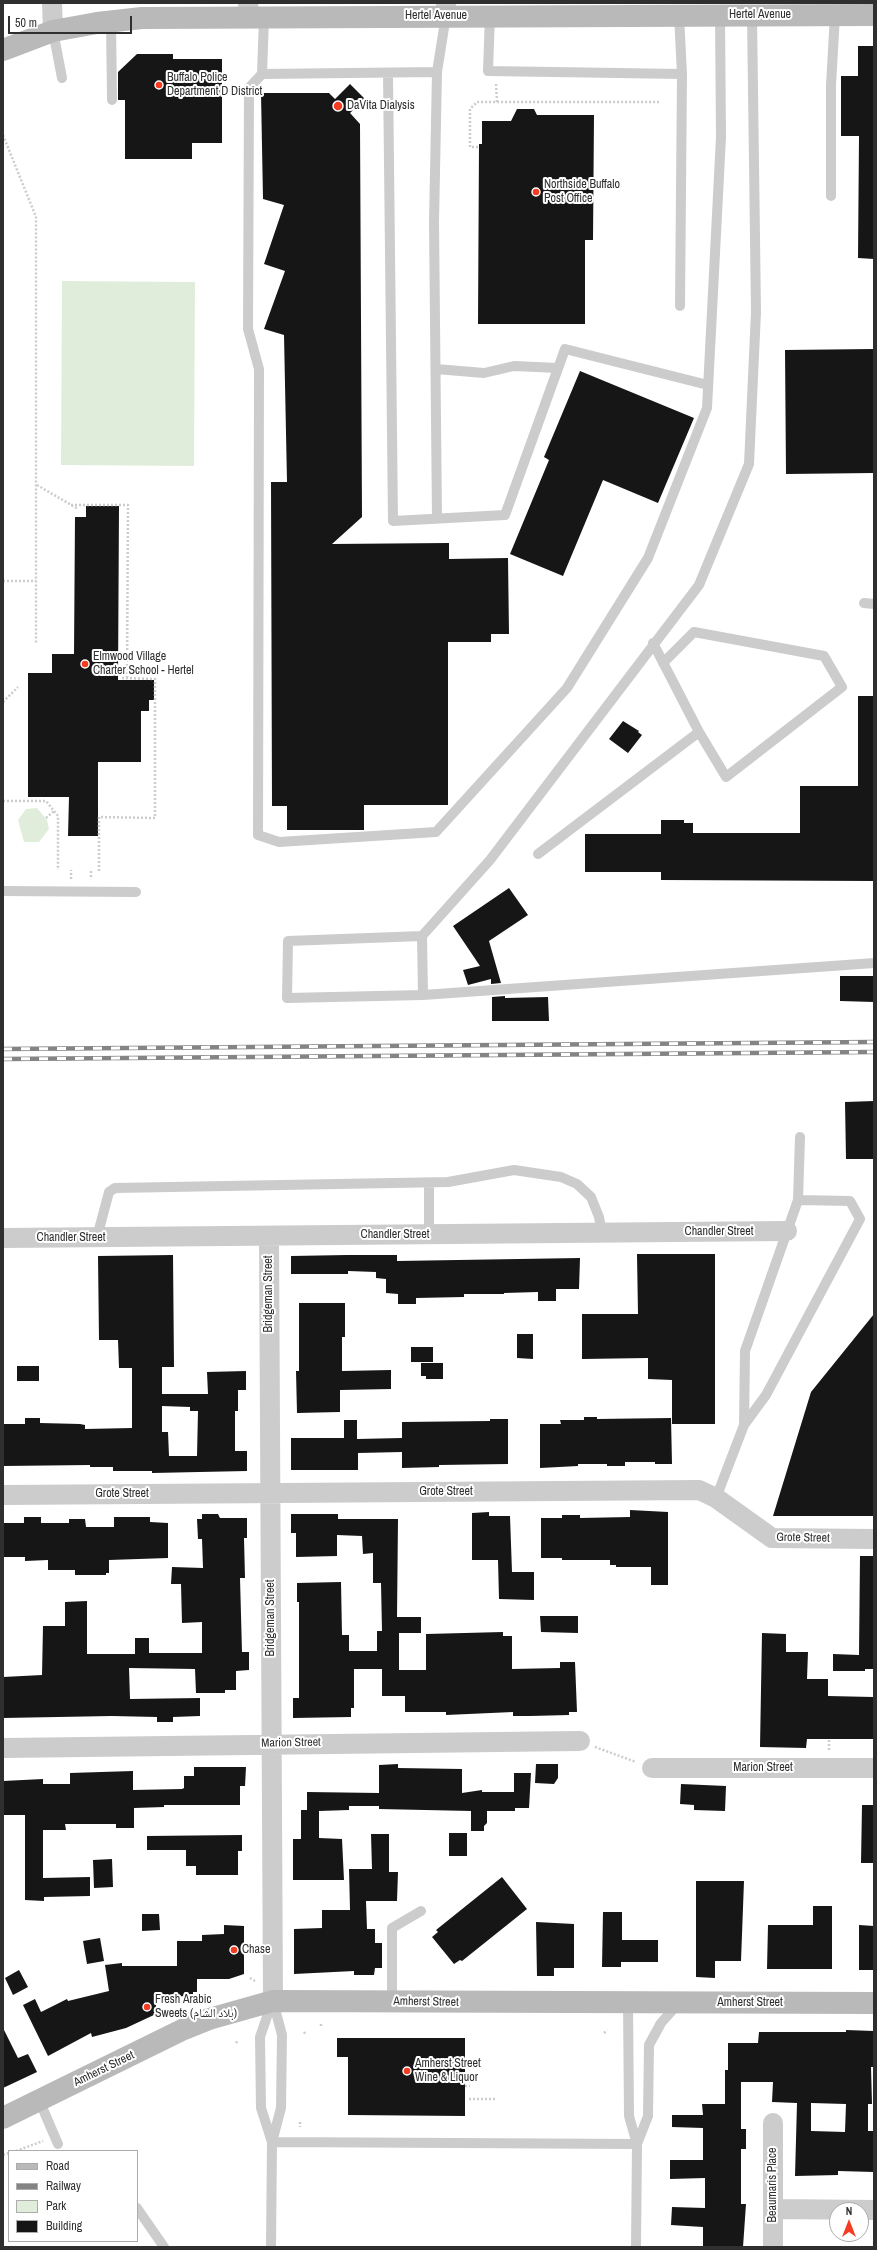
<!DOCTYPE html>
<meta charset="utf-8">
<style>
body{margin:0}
#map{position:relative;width:877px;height:2250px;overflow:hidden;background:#fff;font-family:"Archivo Narrow",sans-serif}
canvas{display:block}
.frame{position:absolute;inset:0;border:4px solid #2f2f2f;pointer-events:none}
.legend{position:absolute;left:8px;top:2150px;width:130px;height:92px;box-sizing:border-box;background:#fff;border:1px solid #acacac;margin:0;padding:5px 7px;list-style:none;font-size:12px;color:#2f2f2f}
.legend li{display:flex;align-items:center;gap:8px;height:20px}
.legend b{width:20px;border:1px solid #acacac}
.north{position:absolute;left:829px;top:2202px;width:40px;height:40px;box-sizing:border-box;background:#fff;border:1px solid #acacac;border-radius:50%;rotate:0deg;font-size:11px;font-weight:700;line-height:16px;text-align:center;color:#2f2f2f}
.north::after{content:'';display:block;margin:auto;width:14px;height:18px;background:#f53b21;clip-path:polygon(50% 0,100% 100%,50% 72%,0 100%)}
.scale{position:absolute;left:8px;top:16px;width:124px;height:18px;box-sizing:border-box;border:2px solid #2f2f2f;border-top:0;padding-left:5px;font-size:12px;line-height:14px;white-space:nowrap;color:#2f2f2f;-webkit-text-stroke:3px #fff;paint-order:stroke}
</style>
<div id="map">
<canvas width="877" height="2250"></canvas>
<div class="frame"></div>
<ul class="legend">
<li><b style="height:5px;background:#b9b9b9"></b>Road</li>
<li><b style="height:5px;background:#848484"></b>Railway</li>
<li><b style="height:11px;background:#e1eddb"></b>Park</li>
<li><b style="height:11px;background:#161616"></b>Building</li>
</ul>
<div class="north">N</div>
<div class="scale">50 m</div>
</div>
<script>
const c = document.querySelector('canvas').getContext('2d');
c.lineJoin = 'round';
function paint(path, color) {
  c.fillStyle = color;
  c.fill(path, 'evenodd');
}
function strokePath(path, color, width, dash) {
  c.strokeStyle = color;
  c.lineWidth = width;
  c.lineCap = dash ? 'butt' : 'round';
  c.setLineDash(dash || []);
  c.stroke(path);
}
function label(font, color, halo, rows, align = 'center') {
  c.font = font + ' "Archivo Narrow","Noto Naskh Arabic",sans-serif';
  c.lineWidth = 4;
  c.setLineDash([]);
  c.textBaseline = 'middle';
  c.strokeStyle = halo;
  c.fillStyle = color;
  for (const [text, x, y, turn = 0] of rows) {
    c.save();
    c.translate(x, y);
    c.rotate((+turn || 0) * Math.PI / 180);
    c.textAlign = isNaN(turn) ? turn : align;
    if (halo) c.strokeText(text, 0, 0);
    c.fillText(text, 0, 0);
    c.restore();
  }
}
paint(new Path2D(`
 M62 281 195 282 194 466 61 465Z
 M37 808 47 820 49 829 39 842H24L18 820 26 809Z`), '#e1eddb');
paint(new Path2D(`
 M858 46H874V259L858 258 859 136H841V76H858Z
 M137 54H173V59H222V143H192V159H125V100H118V72Z
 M350 84 365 99 350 113 360 124 362 517 332 544 449 543V559L508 558 509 634H491V642H448V805H364V830H287V806H272L271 482H287L284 335 264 329 285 271 264 264 284 205 263 199 261 93H329L335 99Z
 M517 109H534L537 115H594L593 240H585V324H478L479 144H482V121H511Z
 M874 349V473L786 474 785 350Z
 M580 371 694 418 658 503 603 480 563 576 510 554 549 460 544 457Z
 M86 506H119L118 680H154V700H149V711H141V762H98V836H68L69 797H28V673H52V654H74L75 517H86Z
 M858 696H874V881L661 880V872H585V834H661V820H684V823H693V833H800V786H858Z
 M623 721 639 731 638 732 642 735 628 753 609 739Z
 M509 888 528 915 489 941 501 983 491 984V979L468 985 463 970 480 966 453 926Z
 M840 976H874V1002L840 1001Z
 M505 996V998L548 997 549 1021H492V997Z
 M874 1101V1159H846L845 1102Z
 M637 1254H715V1424H672V1380L648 1379V1358L582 1359V1314H638Z
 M173 1255 174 1367H162V1394H208L207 1372 246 1371V1390H238V1411H235V1451H247V1471L152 1473V1471H113V1467H90V1465L3 1466V1424H25V1418H40V1423L80 1424 85 1425V1429L132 1428V1368H119L118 1340H99L98 1256ZM162 1406 190 1407V1411H198L197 1456H169L168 1432H162Z
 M347 1255H397V1261L580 1258 579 1289H556V1301H538V1292L504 1293V1294H464V1297L416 1298V1304H398V1294L386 1293V1279L376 1278V1272L348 1271V1274H291V1256Z
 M299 1303H345V1337H342V1371L391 1370V1389L340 1390V1412L297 1413 296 1371H299Z
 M874 1314V1516H773L811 1392Z
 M517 1334H533V1359L517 1358Z
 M411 1347H433V1362H411Z
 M421 1363H443V1379H426V1376H421Z
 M17 1366H39V1381H17Z
 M584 1417H597V1419L671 1418 672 1464H655V1462H625V1466H607V1464H578V1466L540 1468V1424H561L560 1420H584Z
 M490 1419H508V1464L439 1465V1467L402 1468V1452L358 1453V1470H291V1438H344V1420H357V1439L402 1438V1422L490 1421Z
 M630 1510 668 1512V1585H651V1567H616V1565H610V1560H562V1558H541V1518H562V1515H580V1518L630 1517Z
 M489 1512V1516H510L512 1572H534V1600L499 1599 498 1560H472V1513Z
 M202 1514H218L220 1518H247V1538H244L245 1578H240L242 1652H249V1670L236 1671V1690H225V1693H196L195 1669 129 1668 130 1699 200 1698V1716L173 1717V1722H157V1717L112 1716 3 1718V1677L42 1675 43 1626H65V1602L87 1601V1654H135V1638H149V1653H202V1622L182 1623 181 1584H171L172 1567 203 1568 202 1539H198L197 1519H202Z
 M291 1514H338V1519H398L397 1617H421V1633H399V1670H426V1634L503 1632V1636H512V1669L560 1668V1662H575L577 1712H569V1715L530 1716H513V1712L446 1715V1712H405V1696H382V1669H354V1708H351V1717L293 1718V1698H299V1602H297V1583L341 1582 342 1635H349V1651H377V1631H382L381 1583H373V1553L363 1554 362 1536 337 1535V1556L296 1557V1533H291Z
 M24 1517H41V1523H69V1519H85L86 1527H114V1517H150V1522L168 1523V1558L109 1560V1573H106V1575H75V1570H48V1560L25 1561V1557H3V1523H24Z
 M860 1556H874V1669H865V1671H833V1654L859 1655Z
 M540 1616H578V1633L541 1632Z
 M762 1633 786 1634V1652H808L807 1679H828V1696L873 1697V1739H807L806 1748 760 1747Z
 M398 1764V1768L462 1769V1793L482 1790V1792H514V1773H531L529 1808H515V1811H487V1823L484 1826V1831H471V1811L379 1809V1806H349V1810L319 1811V1838L342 1839 344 1880H293V1839H301V1810H307V1792L379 1793V1765Z
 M536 1764H558V1778L554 1784 535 1783Z
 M194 1767H246L245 1786H240V1805H164V1807L134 1808V1828H116V1824H65L66 1830H43V1878L90 1877V1896L44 1897V1901L25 1900V1815H3V1781L43 1779V1784H70V1773L133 1771V1790L182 1789 184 1788V1776H194Z
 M681 1784 726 1786 725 1811 694 1810V1805L680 1804Z
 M862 1805H874V1863H861Z
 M449 1833H467V1856H449Z
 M371 1834H389V1872H398L397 1901H366L367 1929H375V1943H382V1968H375L374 1975H354V1971L294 1974V1929L322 1928V1910H350L349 1869H372Z
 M242 1835V1851H238V1875H196V1866H186V1850H147V1836Z
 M112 1859 113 1887 94 1888 93 1860Z
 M502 1877 527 1909 462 1961 460 1960 454 1964 432 1937 438 1932 436 1930Z
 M696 1881H744L741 1961H715V1978L696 1977Z
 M813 1906H832V1969H767L768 1925H813Z
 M603 1912H622V1940H658V1962H621V1967H602Z
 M142 1914H159L160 1930 142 1931Z
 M536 1922 574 1924V1968H554V1976H537Z
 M224 1925 244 1926V1974L229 1979H197V1992H193V1996L156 1997V2014L126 2028 92 2037 91 2033 48 2056 23 2005 35 1999 41 2012 67 1999 68 2001 109 1991 105 1965 122 1963V1966H177V1941H202V1935L224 1934Z
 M859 1925 874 1926V1970H859Z
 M100 1938 104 1961 87 1964 83 1941Z
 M19 1970 28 1987 13 1995 5 1978Z
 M3 2028 18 2058 28 2054 37 2072 3 2088Z
 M846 2030 874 2031V2067H871L872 2104H868V2131H874V2172L838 2171V2175L795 2176 797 2103 772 2102 773 2082H741V2129H746V2149H741V2204H746L743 2247H703V2227L671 2225 672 2207 705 2208V2178L670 2179V2160H703V2128L672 2127V2115H703L702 2104H725V2070H728V2043H758L759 2032H846ZM811 2103 846 2104 845 2132 811 2131Z
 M337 2038H465V2116L348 2115V2057H337Z`), '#161616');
strokePath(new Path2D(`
 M496 84 497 102
 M3 135 36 217V643
 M478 147H470V109L477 102H659
 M37 485 78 509
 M71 505H128L127 678
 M3 581H36
 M3 702 18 687
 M3 801H46L58 816V870
 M46 818 54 811
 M91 871V879
 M99 871V817L155 818V679L122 678
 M71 879V870
 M829 1740V1750
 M595 1747 636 1762
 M250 1978 255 1981
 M321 2024V2027
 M304 2032 306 2035
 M604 2033 607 2030
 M236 2043 238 2040
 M465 2086H470
 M469 2099H495
 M300 2122V2127
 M16 2151 43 2141
 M3 2155 9 2153`), '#ccc', 2.5, [2, 2]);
strokePath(new Path2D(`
 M490 15 488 71 682 74 679 15
 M111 21 112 100
 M53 31 62 78
 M437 72 262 74 249 88 248 329 259 369 258 835 279 842 436 832 567 688 648 558 707 408 721 137 720 15
 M388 73 393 521 505 515 565 349 708 385
 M262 74 264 18
 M831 196V85L835 15
 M680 306 682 74
 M436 369 484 373 514 366 558 368
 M437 518 434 222 437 72 446 15
 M864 603 874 604
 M663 663 694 632 824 656 842 687 726 777 699 732
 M538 854 699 732 653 643
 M3 891 136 892
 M422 936 288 941 287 998 423 995 422 936 490 860 699 585 749 464 756 312 752 15
 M423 995 874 963
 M429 1183V1234
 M798 1200 800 1137
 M97 1237 109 1192 115 1188 448 1182 514 1170 561 1177 577 1184 591 1197 599 1217 602 1233
 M716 1498 744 1425 766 1395 860 1219 850 1201 798 1200 745 1351 744 1425
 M392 2001V1928L421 1911
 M628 2002 629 2116 637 2144 636 2247
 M39 2100 58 2144
 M272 2142 637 2144
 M272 2142 261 2108 260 2037 272 2002
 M637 2144 648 2116 649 2045 661 2023 678 2004
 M137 2208 164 2247
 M271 2247 272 2142 281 2108 282 2035 273 2001`), '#ccc', 10);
strokePath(new Path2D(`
 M52 3 53 31
 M248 3 249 17
 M446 3V15
 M269 1236 273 2001
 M3 1238 787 1231
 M3 1495 699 1490 716 1498 772 1538 874 1539
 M3 1748 580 1741
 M652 1768H874
 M773 2209 874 2210
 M773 2247V2123`), '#ccc', 20);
strokePath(new Path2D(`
 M3 50 53 31 97 23 142 18 874 15
 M3 2118 184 2029 209 2019 273 2001 874 2003`), '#b9b9b9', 22);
const rail = new Path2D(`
 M3 1049 874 1042
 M3 1059 874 1052`);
strokePath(rail, '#848484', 4.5);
strokePath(rail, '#fff', 3, [9]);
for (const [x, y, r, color] of [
 [159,85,4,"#f53b21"],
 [338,106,5,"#f53b21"],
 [536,192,4,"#f53b21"],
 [85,664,4,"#f53b21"],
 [234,1950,4,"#f53b21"],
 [147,2007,4,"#f53b21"],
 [407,2071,4,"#f53b21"]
]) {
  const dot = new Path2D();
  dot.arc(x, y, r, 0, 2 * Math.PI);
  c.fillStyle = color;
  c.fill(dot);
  strokePath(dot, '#fff', 1.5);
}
label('12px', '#2f2f2f', '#fff', [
 ["Hertel Avenue",760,15],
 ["Hertel Avenue",436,16],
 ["Chandler Street",719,1232],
 ["Chandler Street",395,1235],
 ["Chandler Street",71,1238],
 ["Bridgeman Street",269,1294,-90],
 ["Grote Street",446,1492],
 ["Grote Street",122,1494],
 ["Grote Street",803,1538,1],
 ["Bridgeman Street",271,1618,-90],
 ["Marion Street",291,1743,-1],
 ["Marion Street",763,1768],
 ["Amherst Street",426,2002,1],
 ["Amherst Street",750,2003],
 ["Amherst Street",104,2069,-26],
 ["Beaumaris Place",773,2185,-90]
]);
label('12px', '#2f2f2f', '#fff', [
 ["Buffalo Police",167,78],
 ["Department D District",167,92],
 ["DaVita Dialysis",347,106],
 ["Northside Buffalo",544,185],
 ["Post Office",544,199],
 ["Elmwood Village",93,657],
 ["Charter School - Hertel",93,671],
 ["Chase",242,1950],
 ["Fresh Arabic",155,2000],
 ["Sweets (بلاد الشام)",155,2014],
 ["Amherst Street",415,2064],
 ["Wine & Liquor",415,2078]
], 'left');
</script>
